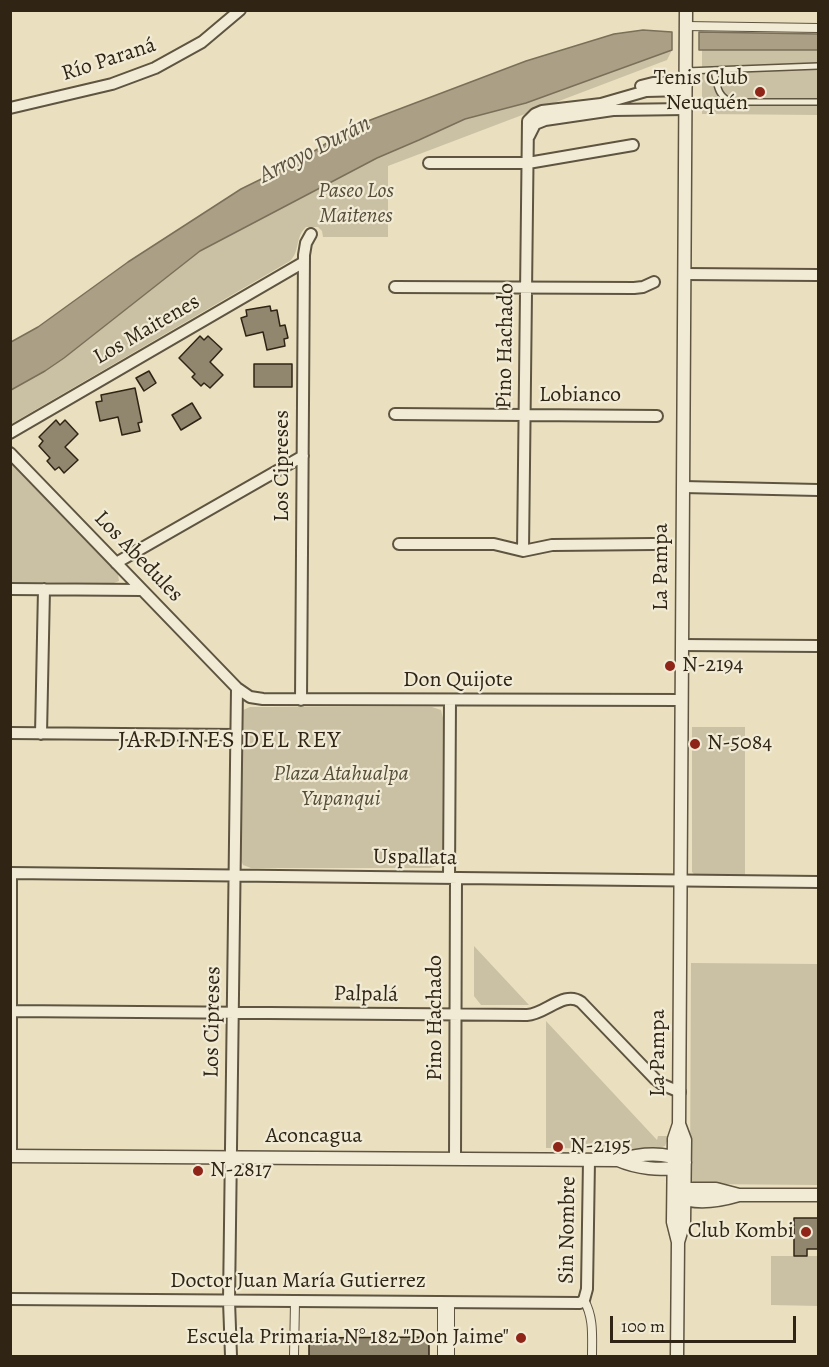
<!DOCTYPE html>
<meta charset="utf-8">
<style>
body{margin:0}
#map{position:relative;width:829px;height:1367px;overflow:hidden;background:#eae0c0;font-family:Alegreya,serif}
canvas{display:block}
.frame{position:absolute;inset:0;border:12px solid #302515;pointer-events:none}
.scale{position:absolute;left:610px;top:1316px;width:186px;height:27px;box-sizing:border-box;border:3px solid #302515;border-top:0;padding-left:8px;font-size:18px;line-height:21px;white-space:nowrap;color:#302515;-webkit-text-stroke:4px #f1ebd6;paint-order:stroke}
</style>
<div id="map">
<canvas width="829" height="1367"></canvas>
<div class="frame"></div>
<div class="scale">100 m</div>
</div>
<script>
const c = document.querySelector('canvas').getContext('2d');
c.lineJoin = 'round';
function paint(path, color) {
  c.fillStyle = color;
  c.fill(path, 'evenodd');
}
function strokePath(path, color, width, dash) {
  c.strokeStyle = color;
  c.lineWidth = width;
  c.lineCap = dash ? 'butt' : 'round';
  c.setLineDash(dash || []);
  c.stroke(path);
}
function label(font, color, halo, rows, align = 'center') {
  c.font = font + ' Alegreya,serif';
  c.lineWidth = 4.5;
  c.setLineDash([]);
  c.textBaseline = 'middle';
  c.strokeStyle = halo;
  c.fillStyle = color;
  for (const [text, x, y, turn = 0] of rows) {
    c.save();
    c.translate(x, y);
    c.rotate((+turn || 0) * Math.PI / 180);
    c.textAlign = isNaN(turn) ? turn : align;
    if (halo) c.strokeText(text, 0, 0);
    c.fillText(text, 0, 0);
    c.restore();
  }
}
paint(new Path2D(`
 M672 50 667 60 388 166V237H323L322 231 318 227H306C295 237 300 252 290 261L11 424V390L45 371 64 358 200 251 377 158 419 140 465 119 526 103Z
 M702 50H818V115L702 114Z
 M11 462 118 574 119 581 114 583 11 582Z
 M250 707H432L441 710 443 718 442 856 440 865 430 868H251L243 865 240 858V716L243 710Z
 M692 727H745V877L696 876 692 872Z
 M474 946 529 1005H481L474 996Z
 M691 963 818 964V1185L700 1184 694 1183 690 1179Z
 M546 1021 657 1140 658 1136H669L665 1146 657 1149 546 1148Z
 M771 1256H818V1306L771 1305Z`), '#cac0a3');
const water = new Path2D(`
 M643 30 672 32V50L526 103 465 119 419 140 377 158 200 251 64 358 45 371 11 390V342L38 327 128 262 241 189 302 159 350 128 373 119 526 61 614 34Z
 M699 32 818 34V50H699Z`);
paint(water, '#aba086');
strokePath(water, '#7a6f59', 1.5);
const building = new Path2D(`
 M270 306 271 311 277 310 280 326 285 325 288 338 284 339 285 346 267 350 263 332 246 336 241 318 247 316 246 310Z
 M200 336 204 340 208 336 222 349 210 362 223 375 210 388 204 383 201 386 192 377 195 374 179 358Z
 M254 364H292V387H254Z
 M149 371 156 383 144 391 136 378Z
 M135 388 142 422 138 423 140 431 122 435 118 417 100 421 96 402 102 401 101 395Z
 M192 403 201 418 181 430 172 415Z
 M56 420 60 425 65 420 78 434 65 447 78 460 64 473 59 467 55 470 47 461 50 458 39 446 43 441 39 437Z
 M794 1218H818L819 1249H807V1256H794Z
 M429 1337V1356H309V1338Z`);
paint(building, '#91866e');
strokePath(building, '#302515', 1.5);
const service = new Path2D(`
 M714 70C717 84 717 98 733 102H818
 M686 71 818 66`);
const pedestrian = new Path2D(`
 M686 26 818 28
 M584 1300C594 1318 592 1336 592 1356
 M294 1356 295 1302
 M442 1356V1303
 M450 1356V1303`);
const minor = new Path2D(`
 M641 86 653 83H679
 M10 108 112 84 155 68 202 42 240 10
 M529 136 535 124 545 120 613 110 686 109
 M429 163H528L633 145
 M685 274 818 275
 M395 287 634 288 643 287 654 282
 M395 414 657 416
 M10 433 304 262
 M10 453 237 688 250 697 263 699 682 700
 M683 487 818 490
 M399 544H494L523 551 552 545 654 544
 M523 551 528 121 535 114 542 111 601 104 646 91 686 90
 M116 563 303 456
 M10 589 142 590
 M682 645 818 646
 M301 700 304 255 306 243 311 234
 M10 733 236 735
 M41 734 44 589
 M10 873 818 882
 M11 873V1156
 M449 878 450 700
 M10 1011 527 1015C546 1014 564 990 581 1002L655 1079 663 1085 680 1092
 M455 1159 456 878
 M10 1299 580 1303 584 1300 587 1289 589 1160
 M231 1356 229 1301 237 688`);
const tertiary = new Path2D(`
 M10 1156 618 1160C639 1154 665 1151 685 1162
 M618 1160C634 1167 664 1173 681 1165
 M677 1192 685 1189H716L739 1195H818
 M678 1196C695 1205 722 1200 739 1195
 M678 1242 673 1222 674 1139 679 1124 686 10
 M677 1356 678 1242 684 1222 685 1140 679 1124`);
strokePath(service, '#5e5440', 8);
strokePath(pedestrian, '#5e5440', 10);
strokePath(minor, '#5e5440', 14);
strokePath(tertiary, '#5e5440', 15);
strokePath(service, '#f1ebd6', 5);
strokePath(pedestrian, '#f1ebd6', 8);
strokePath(minor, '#f1ebd6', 10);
strokePath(tertiary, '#f1ebd6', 12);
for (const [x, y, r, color] of [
 [760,92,6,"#8f2418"],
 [670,666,6,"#8f2418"],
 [695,744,6,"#8f2418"],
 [558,1147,6,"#8f2418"],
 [198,1171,6,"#8f2418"],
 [806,1232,6,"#8f2418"],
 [521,1338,6,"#8f2418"]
]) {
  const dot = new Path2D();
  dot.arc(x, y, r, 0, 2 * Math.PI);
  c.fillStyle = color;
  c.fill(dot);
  strokePath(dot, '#f1ebd6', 2);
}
label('22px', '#302515', '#f1ebd6', [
 ["Río Paraná",109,60,-18],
 ["Los Maitenes",147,330,-30],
 ["Pino Hachado",506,346,-89],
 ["Lobianco",580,396],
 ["Los Cipreses",283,466,-90],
 ["Los Abedules",138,557,46],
 ["La Pampa",662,567,-90],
 ["Don Quijote",458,681],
 ["Uspallata",415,858,1],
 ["Palpalá",366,995,1],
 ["Pino Hachado",436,1018,-90],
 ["Los Cipreses",213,1022,-89],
 ["La Pampa",659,1053,-90],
 ["Aconcagua",314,1137],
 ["Sin Nombre",568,1230,-89],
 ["Doctor Juan María Gutierrez",298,1282]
]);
label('22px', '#302515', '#f1ebd6', [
 ["Tenis Club",748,79,"right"],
 ["Neuquén",748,104,"right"],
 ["N-2194",682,666],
 ["N-5084",707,744],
 ["N-2195",570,1147],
 ["N-2817",210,1171],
 ["Club Kombi",794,1232,"right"],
 ["Escuela Primaria N° 182 \"Don Jaime\"",509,1338,"right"]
], 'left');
label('italic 22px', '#564c38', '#f1ebd6', [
 ["Paseo Los",356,192],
 ["Maitenes",356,217],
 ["Plaza Atahualpa",341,775],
 ["Yupanqui",341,800]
]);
label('italic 24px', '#5b503d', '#f1ebd6', [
 ["Arroyo Durán",315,150,-27]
]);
c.letterSpacing = '1.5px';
label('24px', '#302515', '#f1ebd6', [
 ["JARDINES DEL REY",230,741]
]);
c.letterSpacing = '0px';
</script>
